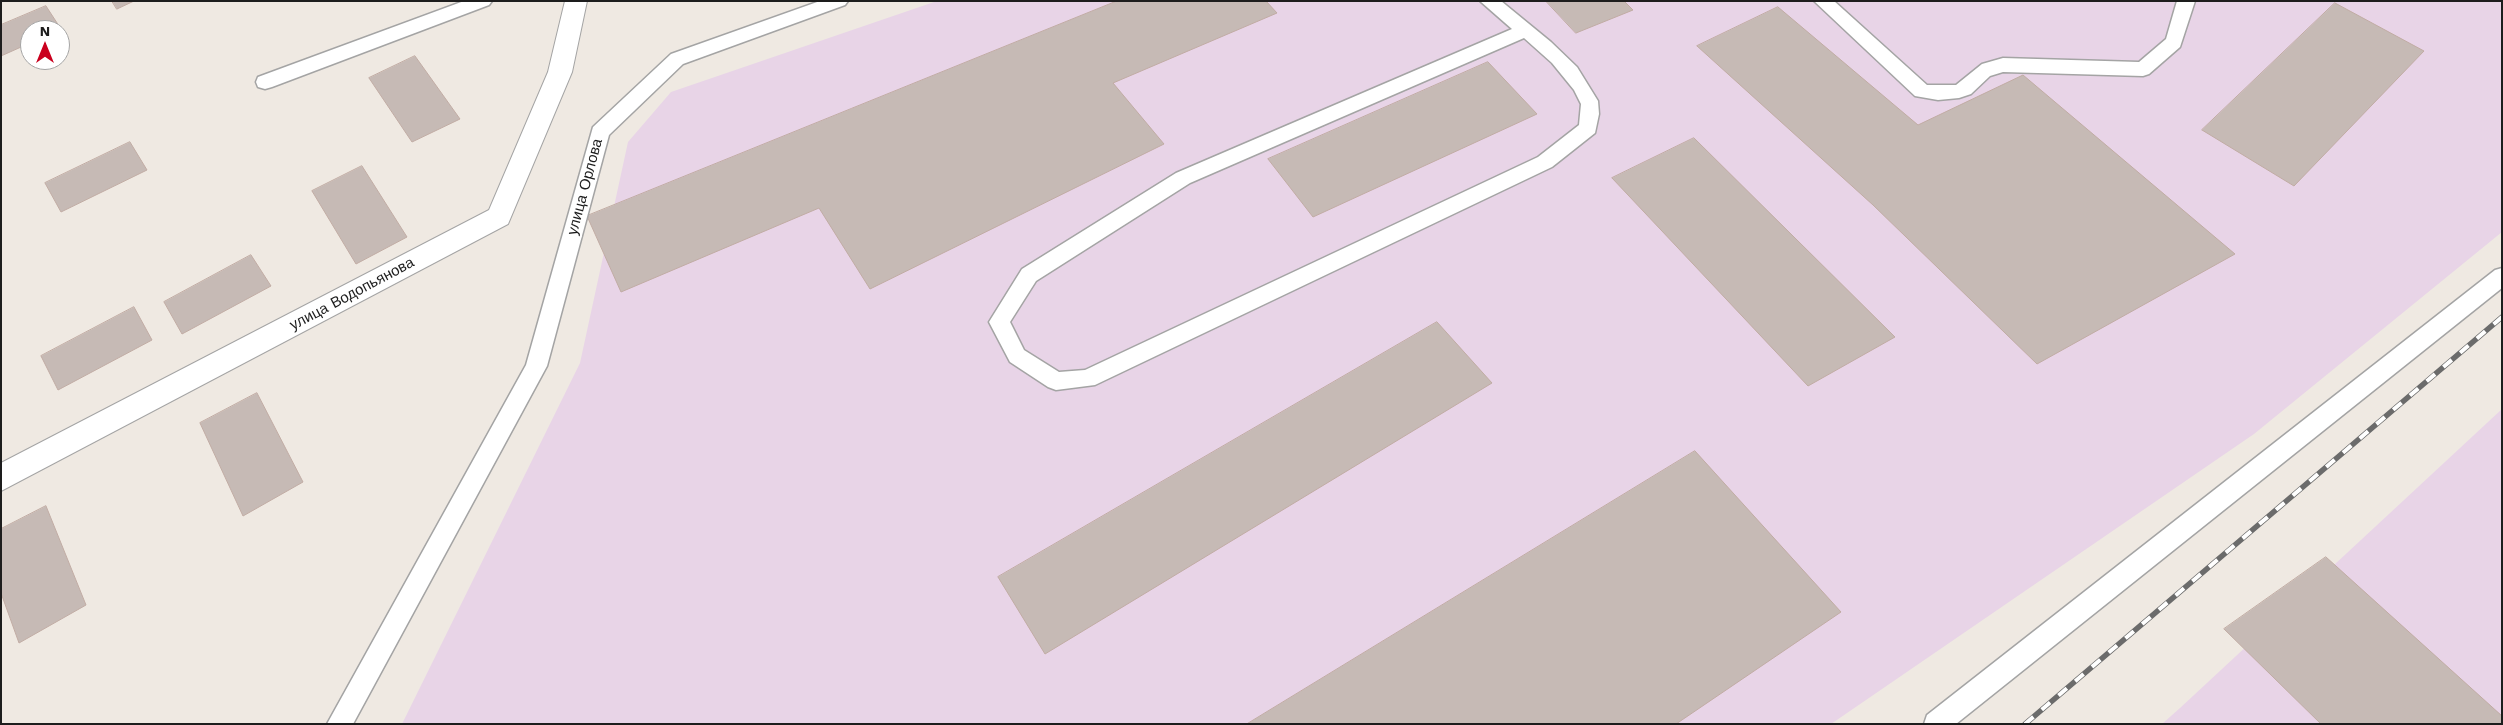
<!DOCTYPE html>
<meta charset="utf-8">
<style>
body{margin:0}
#map{position:relative;width:2503px;height:725px;overflow:hidden;background:#efe9e2;font-family:"Work Sans",sans-serif}
canvas{display:block}
.frame{position:absolute;inset:0;border:2px solid #1d1d1d;pointer-events:none}
.north{position:absolute;left:20px;top:20px;width:50px;height:50px;box-sizing:border-box;background:#fff;border:1px solid #a5a5a5;border-radius:50%;rotate:0deg;font-size:14px;font-weight:700;line-height:20px;text-align:center;color:#1d1d1d}
.north::after{content:'';display:block;margin:auto;width:18px;height:22px;background:#ca001e;clip-path:polygon(50% 0,100% 100%,50% 72%,0 100%)}
</style>
<div id="map">
<canvas width="2503" height="725"></canvas>
<div class="frame"></div>
<div class="north">N</div>
</div>
<script>
const c = document.querySelector('canvas').getContext('2d');
c.lineJoin = 'round';
function paint(path, color) {
  c.fillStyle = color;
  c.fill(path, 'evenodd');
}
function strokePath(path, color, width, dash) {
  c.strokeStyle = color;
  c.lineWidth = width;
  c.lineCap = dash ? 'butt' : 'round';
  c.setLineDash(dash || []);
  c.stroke(path);
}
function label(font, color, halo, rows, align = 'center') {
  c.font = font + ' "Work Sans",sans-serif';
  c.lineWidth = 4;
  c.setLineDash([]);
  c.textBaseline = 'middle';
  c.strokeStyle = halo;
  c.fillStyle = color;
  for (const [text, x, y, turn = 0] of rows) {
    c.save();
    c.translate(x, y);
    c.rotate((+turn || 0) * Math.PI / 180);
    c.textAlign = isNaN(turn) ? turn : align;
    if (halo) c.strokeText(text, 0, 0);
    c.fillText(text, 0, 0);
    c.restore();
  }
}
paint(new Path2D(`
 M937 1H2502V232L2254 434 1831 724H402L580 363 628 142 671 92Z
 M2502 409V724H2162L2180 708Z`), '#e8d4e7');
const building = new Path2D(`
 M112 1H134L117 9Z
 M1117 1H1266L1277 13 1113 83 1164 144 870 289 819 208 621 292 587 216Z
 M1546 1H1624L1633 10 1576 33Z
 M2335 3 2424 51 2294 186 2202 130Z
 M46 6 61 29 30 30V43L1 56V25Z
 M1778 7 1918 125 2023 75 2235 254 2037 364 1873 205 1697 46Z
 M415 56 460 119 412 142 369 78Z
 M1488 62 1537 114 1313 217 1268 159Z
 M1694 138 1895 337 1808 386 1612 178Z
 M130 142 147 170 61 212 45 183Z
 M362 166 407 237 356 264 312 191Z
 M251 255 271 286 182 334 164 302Z
 M134 307 152 340 58 390 41 356Z
 M1437 322 1492 383 1045 654 998 577Z
 M257 393 303 482 243 516 200 423Z
 M1695 451 1841 612 1676 724H1247Z
 M46 506 86 605 19 643 1 593V529Z
 M2326 557 2502 716V724H2321L2224 629Z`);
paint(building, '#c6bab5');
strokePath(building, '#c1aca4', 1);
const service = new Path2D(`
 M464 1H492L489 5 272 87 265 89 258 87 256 82 258 77Z
 M820 1H848L845 5 683 64 609 135 547 366 353 724H327L526 365 593 127 671 54Z
 M1480 1H1501L1551 42 1577 67 1598 101 1599 114 1595 133 1552 167 1095 385 1056 390 1048 387 1010 362 989 322 1022 269 1176 173 1512 29ZM1524 38 1552 63 1574 90 1581 104 1579 125 1538 157 1085 370 1059 372 1024 350 1010 322 1036 281 1190 183Z
 M1814 1H1834L1927 85H1956L1982 64 2003 58 2139 62 2166 39 2177 1H2195L2180 47 2149 74 2143 76 2003 72 1990 76 1971 94 1959 98 1938 100 1915 96Z
 M2502 268V288L1956 724H1924L1927 715 2495 270Z`);
const minor = new Path2D(`
 M565 1H587L572 72 508 224 1 491V463L489 210 548 72Z`);
strokePath(service, '#a4a4a4', 3);
strokePath(minor, '#a4a4a4', 2);
paint(service, '#fff');
paint(minor, '#fff');
const rail = new Path2D(`
 M2025 724 2502 317`);
strokePath(rail, '#6b6b6b', 5.5);
strokePath(rail, '#fff', 4, [11]);
label('15px', '#1d1d1d', '#fff', [
 ["улица Орлова",585,187,-75],
 ["улица Водопьянова",352,294,-28]
]);
</script>
